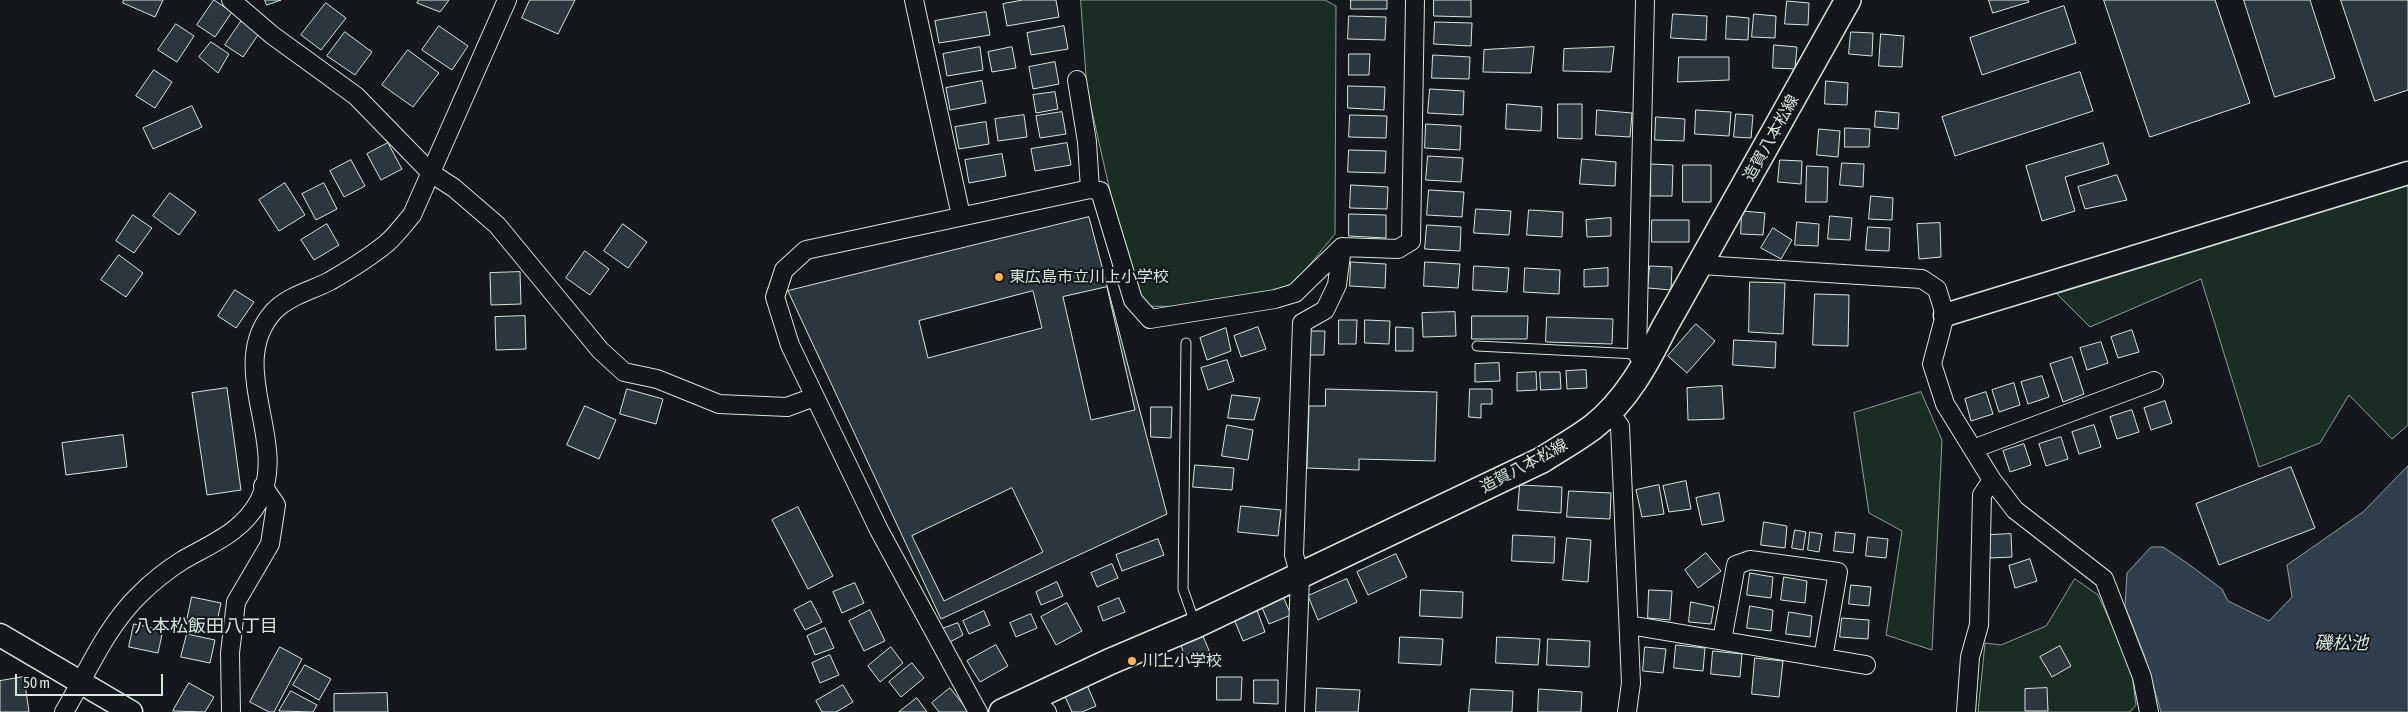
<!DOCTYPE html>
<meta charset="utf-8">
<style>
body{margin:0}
#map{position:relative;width:2408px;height:712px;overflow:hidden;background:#14181c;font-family:"Asap Condensed",sans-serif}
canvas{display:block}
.scale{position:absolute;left:15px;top:674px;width:148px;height:22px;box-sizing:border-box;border:2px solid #d8e6dc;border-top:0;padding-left:6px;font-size:15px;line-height:18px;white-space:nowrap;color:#d8e6dc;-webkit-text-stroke:4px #14181c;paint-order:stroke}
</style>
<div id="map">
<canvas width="2408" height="712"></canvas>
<div class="scale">50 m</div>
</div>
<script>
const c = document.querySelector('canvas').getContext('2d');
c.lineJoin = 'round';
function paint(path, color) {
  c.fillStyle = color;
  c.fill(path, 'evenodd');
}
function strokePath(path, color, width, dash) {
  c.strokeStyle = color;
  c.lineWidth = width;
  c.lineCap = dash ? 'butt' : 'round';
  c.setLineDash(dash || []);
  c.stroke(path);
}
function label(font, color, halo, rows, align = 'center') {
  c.font = font + ' "Asap Condensed","Noto Sans JP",sans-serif';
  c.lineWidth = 4;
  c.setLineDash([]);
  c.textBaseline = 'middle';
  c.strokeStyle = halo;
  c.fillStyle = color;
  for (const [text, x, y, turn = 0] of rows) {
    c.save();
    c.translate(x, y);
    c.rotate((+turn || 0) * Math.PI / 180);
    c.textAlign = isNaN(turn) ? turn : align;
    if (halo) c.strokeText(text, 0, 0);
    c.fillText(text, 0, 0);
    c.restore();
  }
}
const green = new Path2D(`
 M1081 0H1325L1336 6 1335 234 1288 291 1225 307 1139 306 1116 218 1087 89Z
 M2408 186V425L2392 439 2349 395 2320 443 2259 467 2201 279 2090 327 2057 294Z
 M1921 392 1942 440 1932 650 1886 635 1902 531 1869 513 1854 413Z
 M2075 579 2098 595 2131 667 2136 705 2130 712H1978L1985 643 2001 645 2046 626Z`);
paint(green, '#1a2d24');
strokePath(green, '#939e99', 1);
const water = new Path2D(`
 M2408 466V712H2161L2145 657 2125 606 2127 573 2151 547H2163L2187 563 2222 589 2228 601 2269 621 2292 597 2287 565 2363 512Z`);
paint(water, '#2f3f4d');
strokePath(water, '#939e99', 1);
const building = new Path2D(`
 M124 0H163L155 17 123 3Z
 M214 0 232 12 215 37 197 25Z
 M265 0H281L267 5Z
 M419 0H449L440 12 417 3Z
 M530 0H575L558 34 522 18Z
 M1023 0H1056L1059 17 1007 26 1003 4Z
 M1351 0H1387V9H1351Z
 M1434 0H1471V17L1434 16Z
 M1989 0H2028L2029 2 1993 13Z
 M2104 0H2215L2250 103 2150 137Z
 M2244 0H2310L2335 78 2275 97Z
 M2341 0H2408V90L2375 101Z
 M1787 1 1809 3 1808 25 1785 24Z
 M326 3 346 18 321 50 301 35Z
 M2064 6 2076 43 1982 75 1970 38Z
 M986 12 990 35 939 43 935 21Z
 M1673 14 1707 16 1706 40 1671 38Z
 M1754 14 1776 16 1775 38 1752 37Z
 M1349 16 1386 17 1385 40 1348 39Z
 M1727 16 1749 18 1748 40 1726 39Z
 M242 20 260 32 243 57 225 45Z
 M1435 22 1472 23 1471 46 1434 44Z
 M176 24 194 36 177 62 158 50Z
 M439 26 468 46 452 70 422 50Z
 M1064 26 1068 49 1031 55 1027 33Z
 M345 32 372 52 355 75 327 56Z
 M1851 32 1873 33 1872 56 1849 54Z
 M1881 34 1904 36 1902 67 1879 66Z
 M211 42 229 54 218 73 199 57Z
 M1774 45 1797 47 1795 69 1773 68Z
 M980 47 983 70 947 76 943 54Z
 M1012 47 1016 68 992 72 988 52Z
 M1534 47 1531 73 1483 72 1484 50Z
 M1614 47 1611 72 1563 71 1564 49Z
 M408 50 439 73 413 107 382 85Z
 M1349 54H1370L1369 75H1349Z
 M1433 55 1470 57 1469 79 1432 78Z
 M1679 57H1729V80L1678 82Z
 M1055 62 1059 84 1033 89 1029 67Z
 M154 70 172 82 155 108 136 96Z
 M2080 72 2093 111 1955 156 1942 117Z
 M982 81 986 103 950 110 946 88Z
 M1826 81 1848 83 1847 105 1825 104Z
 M1348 86 1385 87 1384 110 1348 108Z
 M1430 89 1464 91 1463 115 1428 113Z
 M1055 92 1058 109 1036 113 1033 95Z
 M1507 104 1542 107 1541 131 1506 129Z
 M1558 104H1582V139L1558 138Z
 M192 106 202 127 153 149 143 128Z
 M1597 110 1632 113 1630 137 1596 135Z
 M1696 110 1731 112 1729 136 1695 134Z
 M1876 111 1899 113 1898 129 1875 127Z
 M1062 112 1066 134 1040 138 1036 116Z
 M1736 114 1753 115 1751 138 1734 137Z
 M1024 115 1027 137 998 141 995 119Z
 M1350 115 1387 116 1386 138 1349 137Z
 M1656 117 1685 119 1684 141 1655 140Z
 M986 122 989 144 959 149 955 127Z
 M1426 124 1461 126 1460 150 1425 148Z
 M1845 128 1870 129 1869 147H1845Z
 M1819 129 1840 131 1838 157 1817 155Z
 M388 143 402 169 381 180 367 154Z
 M1067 143 1071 165 1035 171 1031 149Z
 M2103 143 2109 164 2065 177 2075 211 2042 221 2026 166Z
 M1349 150 1386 151 1385 173 1348 172Z
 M1002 154 1006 176 969 183 965 160Z
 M1428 156 1463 158 1461 182 1426 180Z
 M1582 159 1616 162 1615 186 1580 184Z
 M351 160 365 186 344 197 330 171Z
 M1780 160 1802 161 1801 184 1778 182Z
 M1842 163 1864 164 1863 187 1840 185Z
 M1651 164 1673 165 1672 196H1651Z
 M1683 165H1711V202H1683Z
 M1807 166 1828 167 1827 202H1806Z
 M2117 175 2127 200 2085 209 2078 187Z
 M285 183 305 215 279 231 259 200Z
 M324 183 337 209 316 220 302 194Z
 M1351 185 1388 187 1387 209 1350 208Z
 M1429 190 1464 192 1462 217 1427 215Z
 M170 193 196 212 179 235 153 216Z
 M1871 196 1893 198 1892 220 1869 219Z
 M1476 209 1511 211 1509 235 1474 233Z
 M1529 210 1563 212 1562 237 1527 235Z
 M1742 211 1765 213 1763 235 1741 234Z
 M1349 214 1386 215V238L1349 236Z
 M133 215 152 228 134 253 116 241Z
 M1830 216 1852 218 1850 240 1828 239Z
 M1089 217 1167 514 941 619 788 291Z
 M1611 218V236L1587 237 1586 220Z
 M1652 220H1689V242H1652Z
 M1797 222 1819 224 1818 246 1795 245Z
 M1940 223 1941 257 1919 259 1917 224Z
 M327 224 339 245 314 260 301 240Z
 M623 224 647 242 628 268 604 251Z
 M1427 225 1461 227 1460 251 1425 249Z
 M1868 227 1890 228 1889 251 1866 250Z
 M1773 228 1792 240 1781 259 1761 248Z
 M585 251 609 269 590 295 566 278Z
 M119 255 143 273 126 297 101 280Z
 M1351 262 1386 264 1385 288 1350 286Z
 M1425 262 1460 264 1458 288 1424 286Z
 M1474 266 1509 268 1507 292 1473 290Z
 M1650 266 1672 267 1671 290 1648 288Z
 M1525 268 1560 270 1559 294 1524 292Z
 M1608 268V286L1584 287V270Z
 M520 272 521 304 491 305 490 273Z
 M1750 282 1785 283 1783 334 1749 332Z
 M1107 287 1135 410 1091 420 1063 297Z
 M235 290 254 302 236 328 218 316Z
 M1033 291 1042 328 928 358 919 321Z
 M1815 294 1849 295 1848 346 1813 345Z
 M1455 312 1456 336 1423 337 1422 313Z
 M525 316 526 349 496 350 495 317Z
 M1472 316H1528L1527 339H1472Z
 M1547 317 1613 319 1612 344 1546 342Z
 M1339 320H1357L1356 344H1339Z
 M1365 320 1390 321 1389 344 1365 343Z
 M1696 324 1715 341 1687 373 1668 356Z
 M1258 327 1266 349 1241 357 1234 336Z
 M1396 327 1413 328V351H1396Z
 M1226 328 1231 351 1207 360 1200 338Z
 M2132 330 2139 352 2118 358 2111 337Z
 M1308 331H1325L1324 355H1307Z
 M1734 340 1776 342 1775 368 1733 365Z
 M2101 342 2108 363 2087 370 2080 348Z
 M2072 357 2084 394 2063 402 2050 364Z
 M1227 360 1234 381 1208 390 1201 368Z
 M1499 363 1500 381 1475 382V364Z
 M1586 370 1587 388 1567 389 1566 371Z
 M1536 372 1537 390 1517 391V373Z
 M1540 372H1560L1561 389 1541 390Z
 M2042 376 2049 397 2028 404 2021 382Z
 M2014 383 2020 405 1999 412 1992 390Z
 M1722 386 1724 419 1688 420 1687 388Z
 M227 388 241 490 207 495 192 393Z
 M627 389 663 399 656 424 620 414Z
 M1326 389 1437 392 1435 461 1359 459V470L1307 468 1309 406H1325Z
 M1470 389H1492V404H1481V418L1469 417Z
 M1986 392 1993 414 1971 421 1965 399Z
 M1232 395 1260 398 1254 420 1228 418Z
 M2165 401 2172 423 2151 430 2144 408Z
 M585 406 616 420 599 459 567 445Z
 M1151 407H1172L1171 438 1151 437Z
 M2132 410 2139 432 2117 439 2110 417Z
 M1227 425 1253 430 1248 460 1222 456Z
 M2094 425 2101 447 2079 454 2072 432Z
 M123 435 127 467 66 475 62 443Z
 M2061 437 2068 459 2046 466 2039 444Z
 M2024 444 2031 465 2010 472 2003 451Z
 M1195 465 1234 468 1232 490 1193 487Z
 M2291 467 2315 528 2219 565 2196 504Z
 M1686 481 1691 509 1669 512 1663 486Z
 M1520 485 1562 487 1561 513 1518 510Z
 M1659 485 1664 514 1642 517 1636 490Z
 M1012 488 1043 552 944 601 912 536Z
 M1569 491 1611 493 1610 519 1567 517Z
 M1719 493 1724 521 1702 525 1696 498Z
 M1241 506 1281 510 1278 536 1238 532Z
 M798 507 833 576 808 589 772 520Z
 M1764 522 1787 526 1785 548 1761 545Z
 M1795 530 1806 532 1803 550 1792 548Z
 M1810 532 1822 534 1819 552 1808 550Z
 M1836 532 1855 534 1853 553 1834 551Z
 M2011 534 2012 557 1990 558 1989 535Z
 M1513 535 1555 537 1554 563 1512 561Z
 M1868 537 1888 539 1886 558 1866 556Z
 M1567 538 1591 540 1588 582 1563 580Z
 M1158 539 1164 555 1122 571 1116 555Z
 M1706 553 1721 571 1698 588 1685 570Z
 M1396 554 1407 577 1368 595 1357 572Z
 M2030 559 2037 581 2015 588 2009 566Z
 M1112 564 1118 578 1097 587 1091 573Z
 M1750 573 1773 577 1771 598 1747 595Z
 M1784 577 1807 581 1805 603 1781 600Z
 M1347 579 1357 602 1318 620 1308 596Z
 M1057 582 1063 596 1041 605 1036 592Z
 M855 583 864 603 842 613 833 592Z
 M1851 585 1871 587 1869 606 1849 604Z
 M1421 590 1463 592 1462 618 1420 616Z
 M1649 590 1672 591 1670 620 1648 618Z
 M1282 594 1291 615 1269 624 1260 603Z
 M192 597 221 603 216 626 187 620Z
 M1119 598 1125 612 1103 621 1098 607Z
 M811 601 822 622 805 630 794 610Z
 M1691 602 1714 607 1711 624 1689 622Z
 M1067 603 1082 631 1056 645 1041 617Z
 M1750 606 1773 610 1771 631 1747 628Z
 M870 610 885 641 864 651 849 621Z
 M1257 610 1265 632 1243 641 1234 619Z
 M984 611 990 625 969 634 963 621Z
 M1789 612 1812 616 1810 637 1786 634Z
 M1031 614 1037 628 1016 637 1010 623Z
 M1842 618 1869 620 1868 639 1840 637Z
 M958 623 963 635 948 643 942 629Z
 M134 624 163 630 158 653 129 647Z
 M825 628 834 648 815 655 807 636Z
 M187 634 215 640 210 663 181 657Z
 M1202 634 1211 655 1188 665 1180 643Z
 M1400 637 1443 639 1441 665 1399 663Z
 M1497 637 1540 639 1538 665 1496 663Z
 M1548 639 1590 641 1589 667 1547 665Z
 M996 645 1008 666 980 682 967 661Z
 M1676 645 1705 648 1703 671 1674 668Z
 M2060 646 2071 666 2052 677 2040 657Z
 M280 647 302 659 274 712H269L250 702Z
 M891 647 903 663 880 682 868 666Z
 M1645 647 1666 649 1663 673 1643 671Z
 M1713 651 1742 654 1740 677 1711 674Z
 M830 655 839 675 820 683 812 663Z
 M1755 658 1783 661 1779 697 1752 694Z
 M912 663 924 678 901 697 889 682Z
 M305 665 331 679 319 700 293 685Z
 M24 677 29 712H0V681Z
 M1217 677H1242L1241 700H1217Z
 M1254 680H1278V704L1254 703Z
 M189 683 214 697 205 712 173 711Z
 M843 685 853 702 836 712H822L816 701Z
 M1087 685 1096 706 1082 712H1072L1064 694Z
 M950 688 969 712H939L932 703Z
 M1317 688 1360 690 1358 712H1316Z
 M2047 688 2048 711H2025V689Z
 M1471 689 1513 691 1512 712H1469Z
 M1539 689 1582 692 1581 712H1538Z
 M291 691 317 705 313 712 279 711Z
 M387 693 388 712H334V694Z
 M917 698 927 712H899Z`);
paint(building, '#2c363c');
strokePath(building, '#d8e6dc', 1);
const service = new Path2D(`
 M1186 343 1183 589 1195 623
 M1477 346 1637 354`);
const minor = new Path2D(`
 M231 0 272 35 356 96 431 173 454 188 497 225 600 350 624 372 657 379 719 404 787 407 814 397
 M914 0 961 216
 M1645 0 1637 354 1647 363
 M1077 80 1087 142 1090 189
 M1701 265 1922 279 1937 289 1945 315 1932 364 1945 404 1992 480 2015 510 2104 579 2142 677 2149 712
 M1609 412 1620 426 1631 683 1627 712
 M1973 449 2154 381
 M1629 625 1866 665
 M1722 640 1736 565 1750 560 1838 572 1823 658
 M1030 699 1047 712
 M64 712C87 673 106 627 139 595 152 582 167 570 183 560 213 543 242 532 259 501 290 442 224 366 274 311 290 295 311 291 330 281 349 270 370 257 387 243 396 235 404 224 412 215L507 0
 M231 712 230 653 236 602 270 544 276 505 263 486
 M978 712 879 530 790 345 775 297 784 270 806 250 1090 189 1100 191 1133 300 1150 319 1275 299 1295 293 1342 247 1398 249 1411 241 1415 0
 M1295 712 1300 576 1294 555 1302 323 1325 310 1337 285 1342 247
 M1966 712 1970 657 1979 625 1982 495 1992 480`);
const tertiary = new Path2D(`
 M1945 315 2408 173
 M0 635 131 712`);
const secondary = new Path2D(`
 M1002 712 1109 662 1196 625 1542 460C1559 449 1577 439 1593 427 1626 401 1646 364 1664 328L1848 0`);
strokePath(service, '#d8e6dc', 11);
strokePath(minor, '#d8e6dc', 20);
strokePath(tertiary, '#d8e6dc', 25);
strokePath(secondary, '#d8e6dc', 28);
strokePath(service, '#14181c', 9);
strokePath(minor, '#14181c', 18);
strokePath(tertiary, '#14181c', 22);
strokePath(secondary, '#14181c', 25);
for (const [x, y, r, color] of [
 [999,277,5,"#ffb74d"],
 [1132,661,5,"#ffb74d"]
]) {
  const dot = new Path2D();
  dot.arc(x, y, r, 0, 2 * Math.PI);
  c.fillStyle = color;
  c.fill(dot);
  strokePath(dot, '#14181c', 2);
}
label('16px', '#d8e6dc', '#14181c', [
 ["造賀八本松線",1771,138,-61],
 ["造賀八本松線",1524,466,-28]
]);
label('16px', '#d8e6dc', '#14181c', [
 ["東広島市立川上小学校",1009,277],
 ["川上小学校",1142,661]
], 'left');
label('18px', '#d8e6dc', '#14181c', [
 ["八本松飯田八丁目",206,626]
]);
label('italic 18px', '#d8e6dc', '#14181c', [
 ["磯松池",2341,643]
]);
</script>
